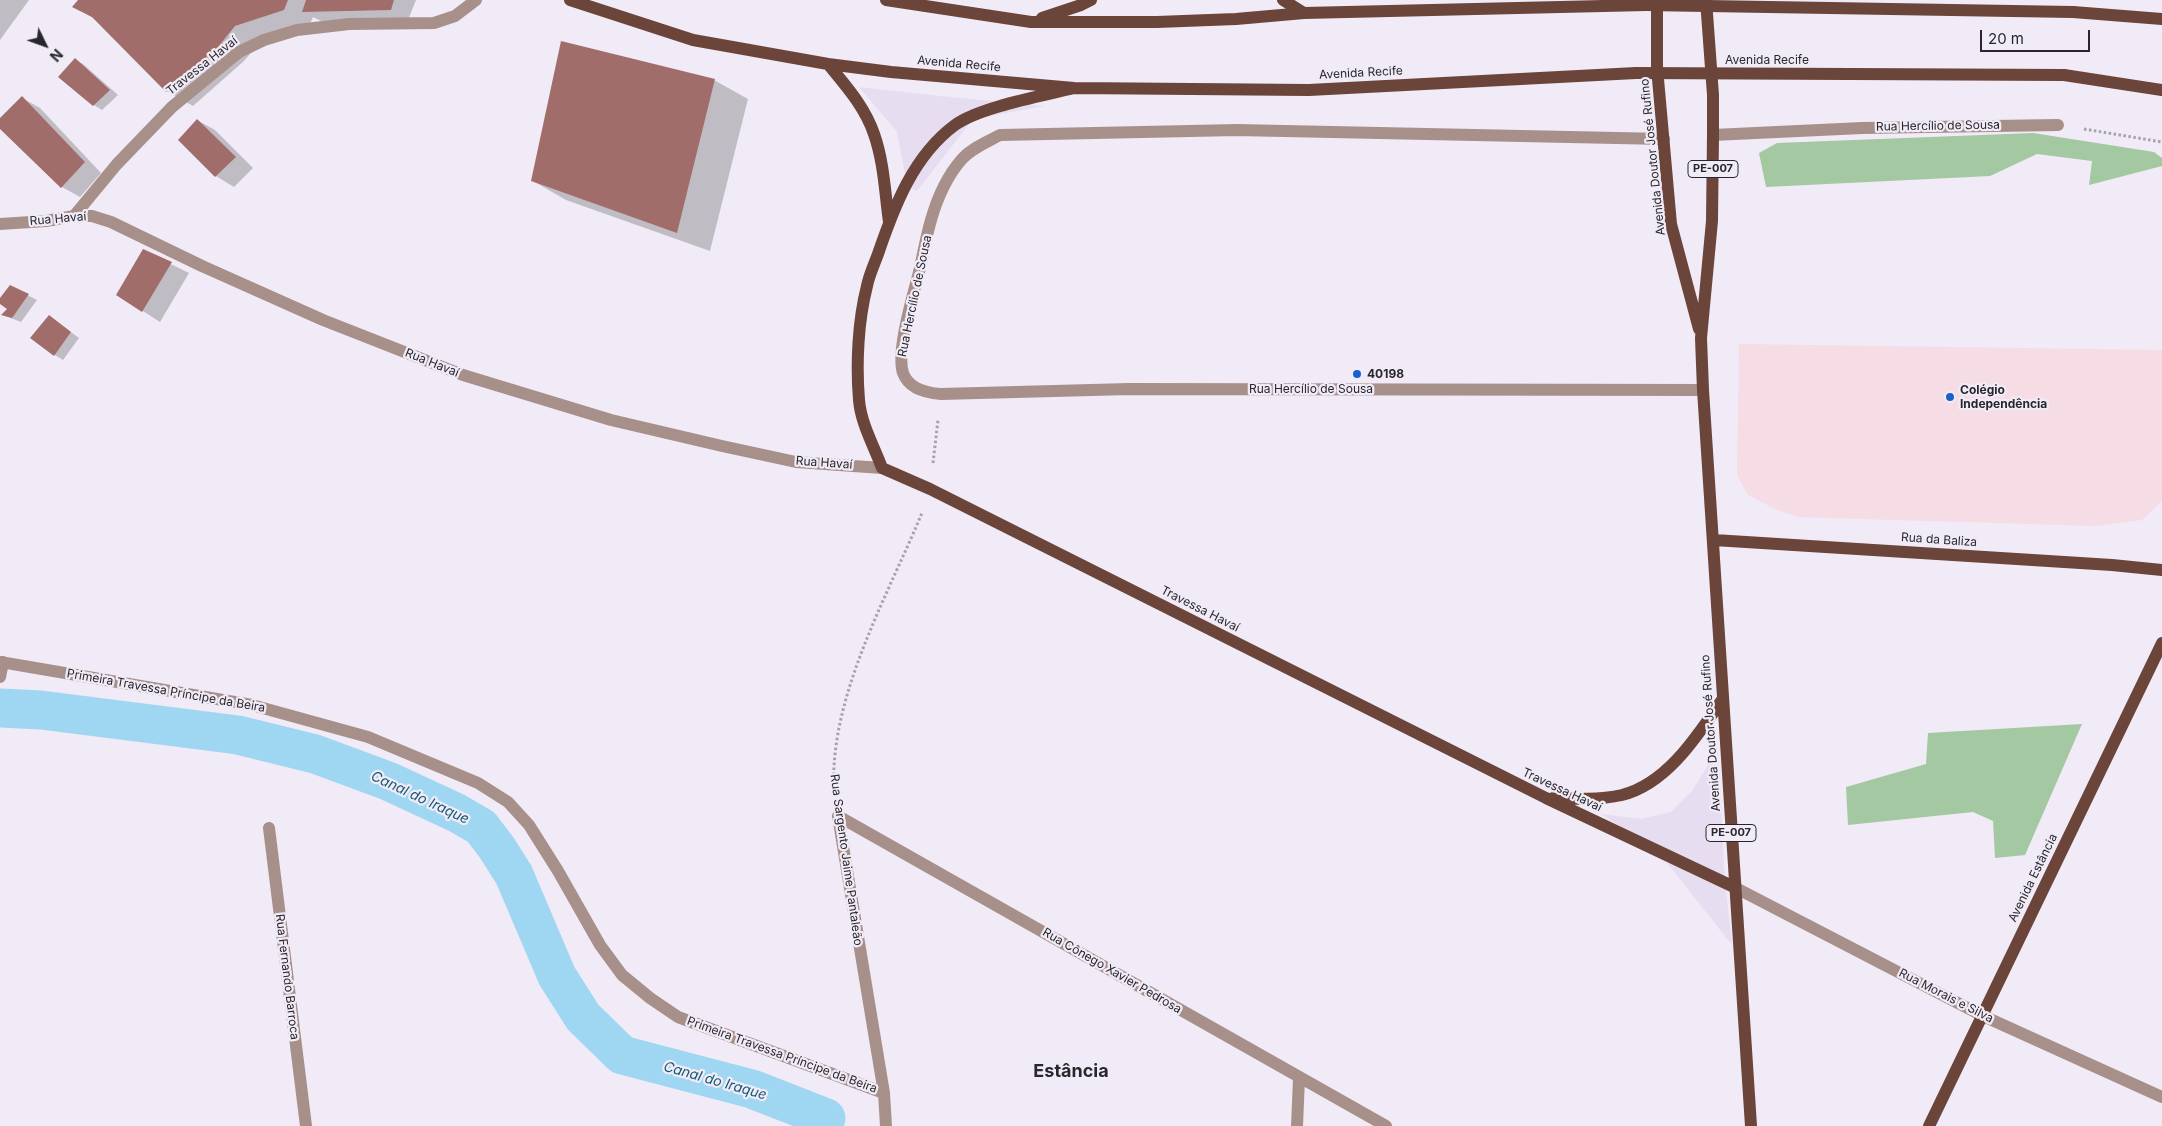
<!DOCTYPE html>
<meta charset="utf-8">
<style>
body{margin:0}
#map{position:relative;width:2162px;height:1126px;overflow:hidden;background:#f0ebf6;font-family:Inter,sans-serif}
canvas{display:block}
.north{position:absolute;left:20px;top:20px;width:50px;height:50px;-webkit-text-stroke:4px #f0ebf6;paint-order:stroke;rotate:132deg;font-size:14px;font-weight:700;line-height:20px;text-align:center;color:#29272b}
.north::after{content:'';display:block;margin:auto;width:18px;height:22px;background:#29272b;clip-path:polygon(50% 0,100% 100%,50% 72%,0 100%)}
.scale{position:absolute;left:1980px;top:30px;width:110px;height:22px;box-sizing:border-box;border:2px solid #29272b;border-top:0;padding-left:6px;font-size:15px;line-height:18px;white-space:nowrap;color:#29272b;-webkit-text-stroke:4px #f0ebf6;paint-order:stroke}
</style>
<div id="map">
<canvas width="2162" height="1126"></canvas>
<div class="north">N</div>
<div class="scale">20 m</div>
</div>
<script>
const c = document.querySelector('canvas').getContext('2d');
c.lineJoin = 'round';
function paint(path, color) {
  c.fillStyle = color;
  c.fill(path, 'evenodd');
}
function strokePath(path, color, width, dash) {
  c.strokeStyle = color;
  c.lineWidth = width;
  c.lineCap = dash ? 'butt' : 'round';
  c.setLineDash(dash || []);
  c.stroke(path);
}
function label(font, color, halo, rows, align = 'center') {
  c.font = font + ' Inter,sans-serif';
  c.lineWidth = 4.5;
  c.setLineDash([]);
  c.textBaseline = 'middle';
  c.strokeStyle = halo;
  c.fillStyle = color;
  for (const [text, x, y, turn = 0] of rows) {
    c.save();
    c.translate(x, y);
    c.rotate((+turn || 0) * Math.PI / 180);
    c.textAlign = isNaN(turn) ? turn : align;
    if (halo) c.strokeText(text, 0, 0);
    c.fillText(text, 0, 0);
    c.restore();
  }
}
paint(new Path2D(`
 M859 87 950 97 1045 106 973 119 917 191 907 186 897 132Z
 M1718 749 1725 882 1732 945 1656 849 1601 814 1641 819 1671 812 1692 791Z`), '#e6def0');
paint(new Path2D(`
 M1739 344 2162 350V501L2142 520 2095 526 1798 517 1775 509 1748 495 1737 475Z`), '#f5dce5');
paint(new Path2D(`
 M2033 133 2154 152 2162 158V166L2089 185 2092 161 2037 154 1990 176 1766 187 1759 153 1777 143Z
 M2082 724 2025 855 1995 858 1993 821 1973 812 1848 825 1846 787 1926 764 1928 733Z`), '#a4c8a1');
paint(new Path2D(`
 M0 0H29L0 40Z
 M79 0H416L408 20 321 21 313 17 310 24 261 41 244 61 193 106 167 91 97 20 74 7Z
 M75 60 83 64 118 95 102 110 94 105Z
 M714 80 748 99 710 251 566 200 533 181Z
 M22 98 40 108 101 173 80 197 62 187 0 127V119Z
 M197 120 215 130 253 168 234 187 216 176 179 140Z
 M144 251 189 273 160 322 118 295Z
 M11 287 37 300 21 322 3 315 9 309 0 302V300Z
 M49 316 79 338 63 360 55 355Z`), '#0003');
strokePath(new Path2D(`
 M0 708 41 710 238 735 315 754 388 781 457 813 481 827 497 848 514 875 557 976 583 1017 622 1055 752 1089 826 1118`), '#9fd6f1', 39);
paint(new Path2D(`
 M78 0H288L284 10 235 26 218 47 166 92 92 17 72 7Z
 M306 0H394L391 10 302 12Z
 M561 41 715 79 677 233 531 181Z
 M75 58 110 90 93 106 58 77Z
 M22 96 85 162 61 188 0 129V118Z
 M197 119 236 157 215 177 178 140Z
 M143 249 172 262 142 312 116 295Z
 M10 285 29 294 12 318 1 315 7 309 0 304V298Z
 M49 315 71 332 54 356 30 338Z`), '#a16d6b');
strokePath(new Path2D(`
 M2084 129 2162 142
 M933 463 938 420
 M834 790C829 698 887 597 922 513`), '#a6a2aa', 3, [2.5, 2.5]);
strokePath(new Path2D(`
 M1713 135 1862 128 2058 125
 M1664 139 1237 130 1000 135C987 142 972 148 962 159 947 176 937 199 931 220 926 237 923 255 919 272 913 296 896 351 903 373 909 389 926 393 941 394L1129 389 1703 390
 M74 216 117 164 172 107 239 52 264 40 297 30 349 24 434 23 455 16 476 0
 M0 224 46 221 74 216H92L111 222 202 266 323 320 463 375 611 420 722 446 796 462 882 468
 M0 662 252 705 368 737 478 783 508 802 529 825 558 871 600 945 622 975 650 998 678 1017 884 1093
 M0 677 3 662
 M838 816 1386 1126
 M838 816 884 1093 886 1126
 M269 828 306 1126
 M1734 887 1981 1015 2162 1097
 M1297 1126 1299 1078`), '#a8908a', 12);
strokePath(new Path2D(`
 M570 0 693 40 828 64 891 72 1074 88 1309 90 1636 73
 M886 0 1031 22H1157L1236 19 1304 13 1646 5
 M1283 0 1304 13
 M1657 0V68L1671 224 1699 329
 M1706 0 1713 95V135L1712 221 1701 338 1703 390 1751 1126
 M2073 12 2162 19
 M1042 18 1081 5 1091 0
 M828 64C846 86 865 107 874 134 884 162 885 194 889 222
 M2064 75 2162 90
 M1074 88C1042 96 980 107 955 125 913 156 894 207 878 254 874 265 869 275 867 286 858 321 856 364 859 400 861 424 874 446 882 468L930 489 1546 798 1734 887
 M1714 540 2112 565 2162 570
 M1553 798C1576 799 1599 800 1622 795 1667 784 1698 735 1722 700
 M1929 1126 2162 643`), '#6b443a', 12);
strokePath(new Path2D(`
 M1646 5 2073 12
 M1636 73 2064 75`), '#6b443a', 12);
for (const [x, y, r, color] of [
 [1357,374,5,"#1a60cb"],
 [1950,397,5,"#1a60cb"]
]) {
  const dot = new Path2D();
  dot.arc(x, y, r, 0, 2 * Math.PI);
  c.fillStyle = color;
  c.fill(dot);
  strokePath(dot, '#f0ebf6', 2);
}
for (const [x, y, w] of [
 [1713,169,50],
 [1731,833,50]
]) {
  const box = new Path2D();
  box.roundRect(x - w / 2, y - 8.5, w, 17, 4);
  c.fillStyle = '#f0ebf6';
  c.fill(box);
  strokePath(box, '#29272b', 1);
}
label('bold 11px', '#29272b', null, [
 ["PE-007",1713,169],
 ["PE-007",1731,833]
]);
label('12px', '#29272b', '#f0ebf6', [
 ["Avenida Recife",1767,60],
 ["Avenida Recife",959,64,5],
 ["Travessa Havaí",202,66,-38],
 ["Avenida Recife",1361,73,-3],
 ["Rua Hercílio de Sousa",1938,126,-1],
 ["Avenida Doutor José Rufino",1653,157,-96],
 ["Rua Havaí",58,219,-5],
 ["Rua Hercílio de Sousa",915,296,-78],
 ["Rua Havaí",432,363,22],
 ["Rua Hercílio de Sousa",1311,389],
 ["Rua Havaí",824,463,4],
 ["Rua da Baliza",1939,540,4],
 ["Travessa Havaí",1200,609,27],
 ["Primeira Travessa Príncipe da Beira",166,691,10],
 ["Avenida Doutor José Rufino",1711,733,-94],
 ["Travessa Havaí",1562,790,25],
 ["Rua Sargento Jaime Pantaleão",846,860,82],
 ["Avenida Estância",2033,878,-64],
 ["Rua Cônego Xavier Pedrosa",1112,971,30],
 ["Rua Fernando Barroca",287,977,83],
 ["Rua Morais e Silva",1946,996,27],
 ["Primeira Travessa Príncipe da Beira",782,1055,20]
]);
label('bold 12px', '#29272b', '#f0ebf6', [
 ["40198",1367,374],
 ["Colégio",1960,390],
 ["Independência",1960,404]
], 'left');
label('italic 14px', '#155974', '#f0ebf6', [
 ["Canal do Iraque",420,798,25],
 ["Canal do Iraque",715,1081,16]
]);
label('bold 18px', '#29272b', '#f0ebf6', [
 ["Estância",1071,1072]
]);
</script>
